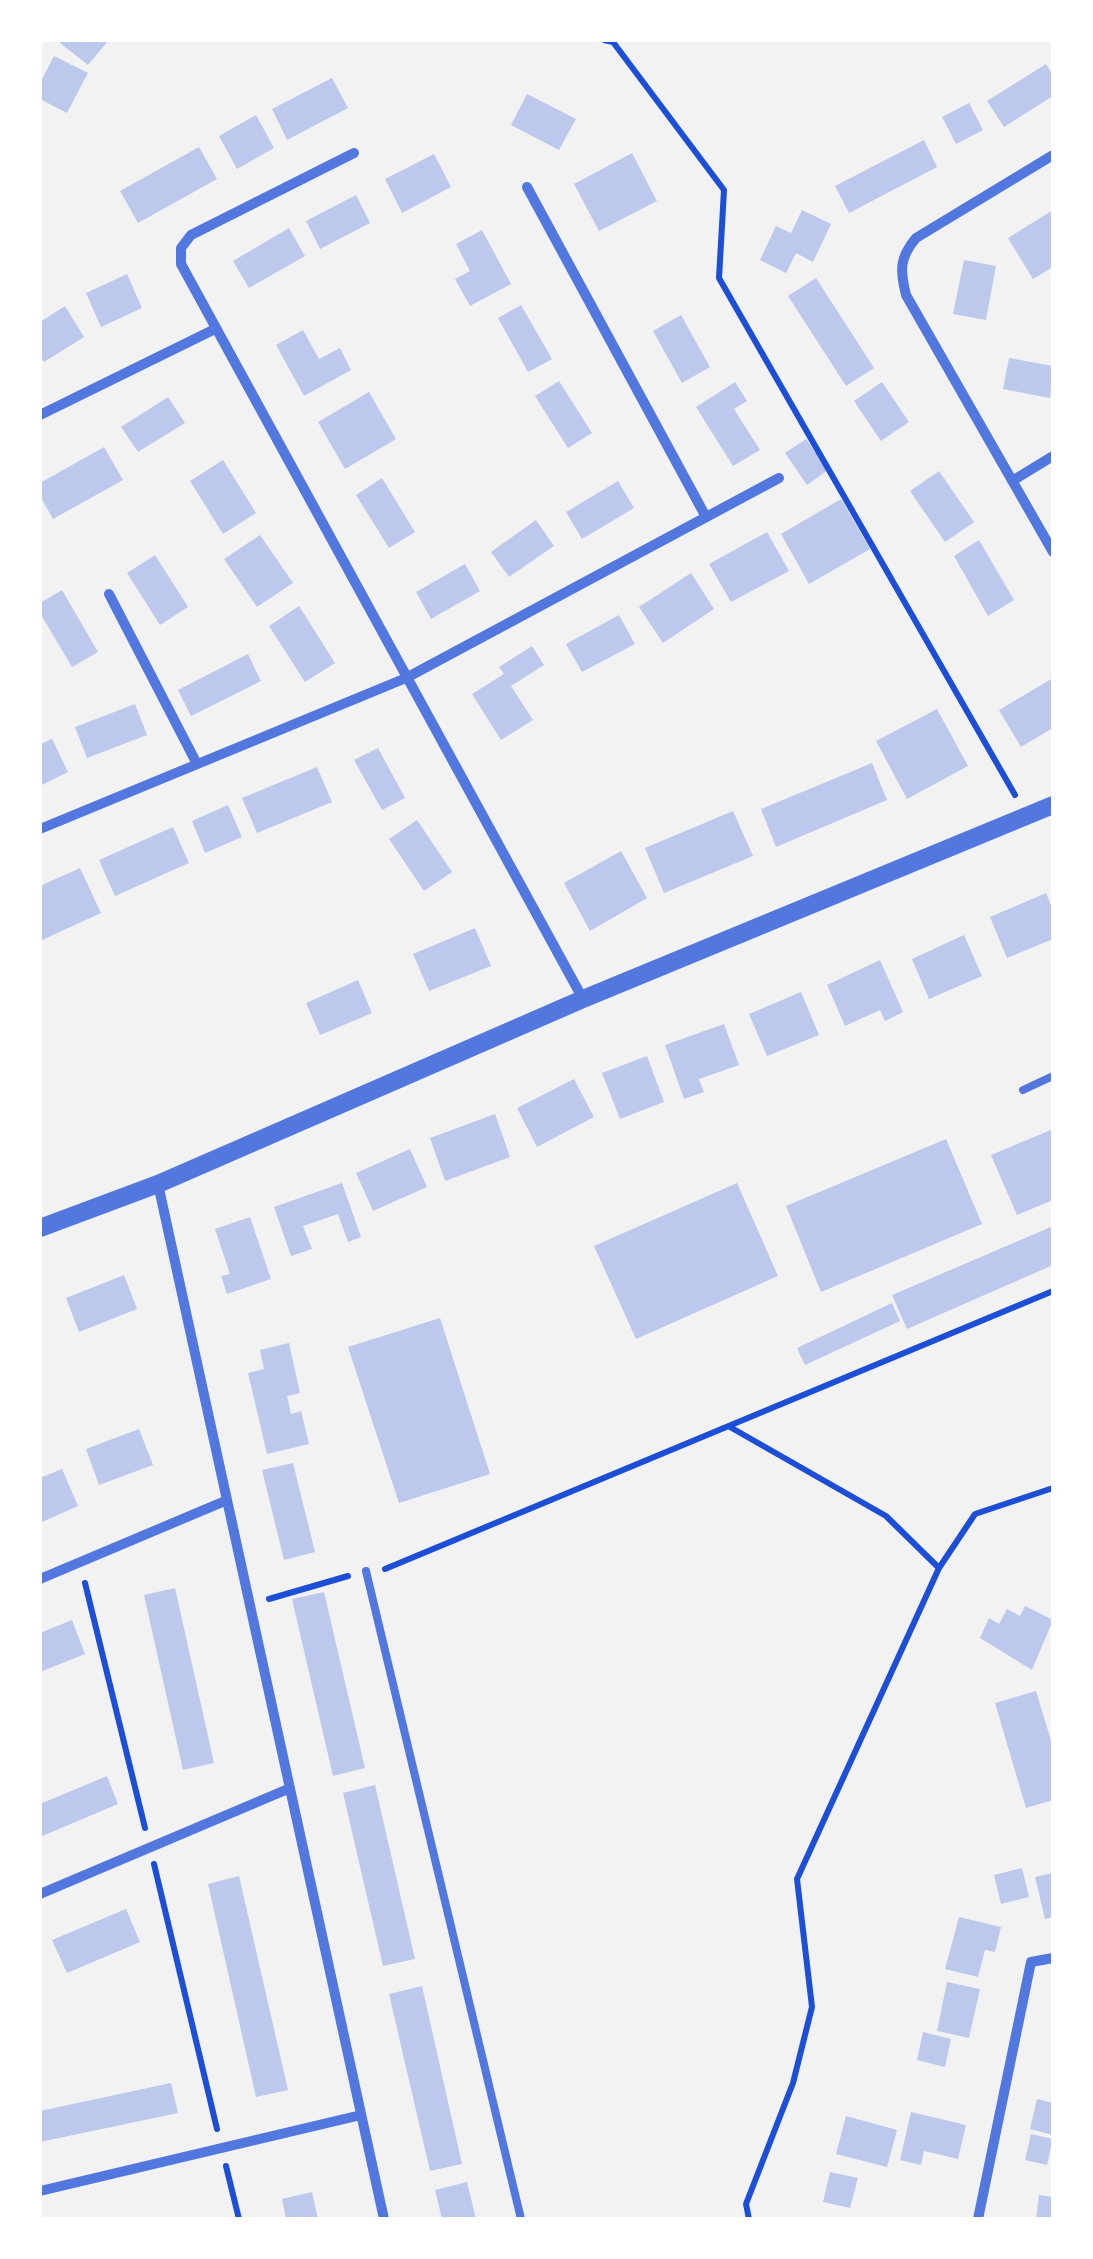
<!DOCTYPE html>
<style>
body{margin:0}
#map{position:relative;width:1093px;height:2259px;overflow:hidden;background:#f2f2f2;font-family:Signika,sans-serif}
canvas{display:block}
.frame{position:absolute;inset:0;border:42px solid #fff;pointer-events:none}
</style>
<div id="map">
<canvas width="1093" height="2259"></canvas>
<div class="frame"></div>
</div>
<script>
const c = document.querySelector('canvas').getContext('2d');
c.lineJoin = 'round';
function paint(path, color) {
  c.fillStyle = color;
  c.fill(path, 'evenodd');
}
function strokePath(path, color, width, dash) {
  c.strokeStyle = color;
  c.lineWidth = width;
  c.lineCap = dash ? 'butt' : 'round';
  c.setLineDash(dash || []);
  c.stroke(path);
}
paint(new Path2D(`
 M62 40H109L88 65 60 43Z
 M54 56 88 73 67 113 40 99V83Z
 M1046 64 1053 75V96L1004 127 987 101Z
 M332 78 348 108 287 140 272 109Z
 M527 94 576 119 559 150 511 125Z
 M969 103 983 130 956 144 942 117Z
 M256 115 274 148 237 169 219 136Z
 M924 140 937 167 849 213 835 186Z
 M199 147 217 179 138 223 120 191Z
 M632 153 657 201 599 231 574 184Z
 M434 154 451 187 402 213 385 179Z
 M356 195 370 223 320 249 306 221Z
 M802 210 831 224 813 262 796 253 786 273 760 260 776 226 791 233Z
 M1053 210V267L1033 279 1008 238Z
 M289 228 305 256 249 288 233 261Z
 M482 230 511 284 470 306 455 279 470 271 456 244Z
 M964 260 996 266 986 320 953 314Z
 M127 274 142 308 101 327 86 293Z
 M816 278 874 368 846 386 788 296Z
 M521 305 552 359 528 372 498 318Z
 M65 306 84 337 44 362 40 355V322Z
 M681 315 710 367 682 383 653 331Z
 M303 330 319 359 340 348 351 370 304 396 276 345Z
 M1009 358 1053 366 1050 398 1003 389Z
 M559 381 592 433 568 448 535 396Z
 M735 382 747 401 734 409 760 450 733 466 696 407Z
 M882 382 909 422 881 441 854 401Z
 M369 392 396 439 345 469 318 422Z
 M168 397 185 423 138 452 121 427Z
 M806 439 828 470 807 485 785 453Z
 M104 447 123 480 53 519 40 496V483Z
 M223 460 256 513 223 534 190 481Z
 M939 471 974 522 945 542 910 491Z
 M382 478 415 532 389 548 356 495Z
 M618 481 634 508 582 539 566 512Z
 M841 499 870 549 809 584 781 534Z
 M536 520 554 546 509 577 491 552Z
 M767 532 789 571 731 602 709 564Z
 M260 535 293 583 257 607 224 559Z
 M979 540 1014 600 988 616 954 556Z
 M155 555 188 607 160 625 127 573Z
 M465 564 480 591 431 619 416 592Z
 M691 573 714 609 663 643 639 607Z
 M62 590 98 652 72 667 40 613V603Z
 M299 606 335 663 305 682 269 626Z
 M619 615 635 644 582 672 566 644Z
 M532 646 544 665 511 686 533 720 501 740 472 694 504 674 499 667Z
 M248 654 261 681 191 716 178 690Z
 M1053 678V728L1021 747 999 710Z
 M135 704 147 735 87 758 75 727Z
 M937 709 968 766 907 799 876 741Z
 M52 739 68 772 40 786V744Z
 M378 748 405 798 382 810 354 760Z
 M872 763 887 800 776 847 761 809Z
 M317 767 332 802 257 833 242 798Z
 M228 805 242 837 205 853 192 821Z
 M733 811 753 856 664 893 645 848Z
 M417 820 452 872 424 891 389 839Z
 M173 827 189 863 115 896 99 860Z
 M621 851 647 898 590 931 564 883Z
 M80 868 101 913 40 941V886Z
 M1046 893 1053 910V939L1007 958 990 917Z
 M475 928 491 966 429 991 413 954Z
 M964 935 982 976 929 999 912 959Z
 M880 960 903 1012 885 1021 880 1010 845 1026 827 985Z
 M358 980 372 1013 320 1035 306 1003Z
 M801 992 819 1035 767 1056 749 1014Z
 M724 1024 739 1065 699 1079 704 1092 684 1099 665 1045Z
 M647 1056 664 1102 620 1119 602 1073Z
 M574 1079 594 1117 537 1147 517 1108Z
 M495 1114 510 1157 445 1181 430 1138Z
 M1053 1129V1200L1017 1215 991 1155Z
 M946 1139 982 1224 821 1292 786 1206Z
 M410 1149 427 1187 373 1211 356 1173Z
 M342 1183 361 1237 348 1242 338 1214 303 1226 312 1249 291 1256 274 1207Z
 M737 1183 778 1276 636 1339 594 1246Z
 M250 1217 271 1279 227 1294 221 1276 230 1274 215 1229Z
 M1053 1226V1265L907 1329 892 1295Z
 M124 1275 137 1309 79 1332 66 1298Z
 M892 1303 900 1321 805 1365 797 1348Z
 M440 1318 490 1474 399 1503 348 1347Z
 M289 1343 300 1393 287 1396 291 1414 301 1411 309 1444 267 1454 248 1373 264 1369 260 1350Z
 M139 1429 153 1465 99 1485 86 1449Z
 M293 1463 315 1552 284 1560 262 1470Z
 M62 1469 78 1506 40 1523V1478Z
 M175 1588 214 1763 183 1770 144 1595Z
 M324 1592 365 1768 333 1776 292 1599Z
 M1025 1606 1053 1620 1032 1670 980 1638 989 1618 999 1624 1007 1609 1020 1616Z
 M72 1620 85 1654 40 1672V1633Z
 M1036 1691 1053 1747V1800L1026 1808 995 1703Z
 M107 1776 118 1804 40 1837V1804Z
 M375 1785 415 1959 383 1966 343 1793Z
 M1022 1868 1029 1897 1001 1904 994 1875Z
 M1053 1873V1917L1045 1919 1035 1877Z
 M239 1876 288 2090 256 2097 208 1884Z
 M126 1909 140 1942 67 1973 52 1940Z
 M959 1917 1001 1927 995 1952 985 1950 978 1977 945 1969Z
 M947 1982 980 1989 969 2038 937 2031Z
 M422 1986 462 2164 430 2171 389 1994Z
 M923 2032 951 2039 945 2067 917 2060Z
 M171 2083 178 2113 40 2142V2111Z
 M1037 2099 1053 2103V2135L1030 2129Z
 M911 2112 966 2125 958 2159 924 2151 921 2165 900 2160Z
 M846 2116 897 2130 887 2167 836 2154Z
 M1031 2134 1053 2139 1047 2165 1025 2160Z
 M830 2172 858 2178 850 2208 823 2202Z
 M467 2182 476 2219H442L435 2190Z
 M312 2192 318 2219H286L282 2199Z
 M1039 2195 1053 2197V2219H1036Z`), '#bdc9ec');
strokePath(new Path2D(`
 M604 40 613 42 724 190 719 278 1015 795
 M730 1427 886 1516 939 1568
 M385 1569 1053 1291
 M85 1583 145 1828
 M269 1599 348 1576
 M154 1864 217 2129
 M226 2166 239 2219
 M749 2219 746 2204 793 2083 812 2007 797 1879 939 1568 975 1514 1053 1488`), '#1d4ed8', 6);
strokePath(new Path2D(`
 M1023 1090 1053 1076
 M366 1571 521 2219`), '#5277de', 8);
strokePath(new Path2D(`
 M354 153 191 235 181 248V264L583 999
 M1053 155 916 238C899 258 900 271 906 295L1053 552
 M527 187 706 517
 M40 415 213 330
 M1012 481 1053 456
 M109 594 197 764
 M40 829 406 678 779 478
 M158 1184 384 2219
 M40 1579 225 1501
 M40 1894 288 1789
 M40 2191 361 2115
 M978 2219 1031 1962 1053 1958`), '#5277de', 10);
strokePath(new Path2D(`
 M40 1228 158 1184 583 999 1053 805`), '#5277de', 18);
</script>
